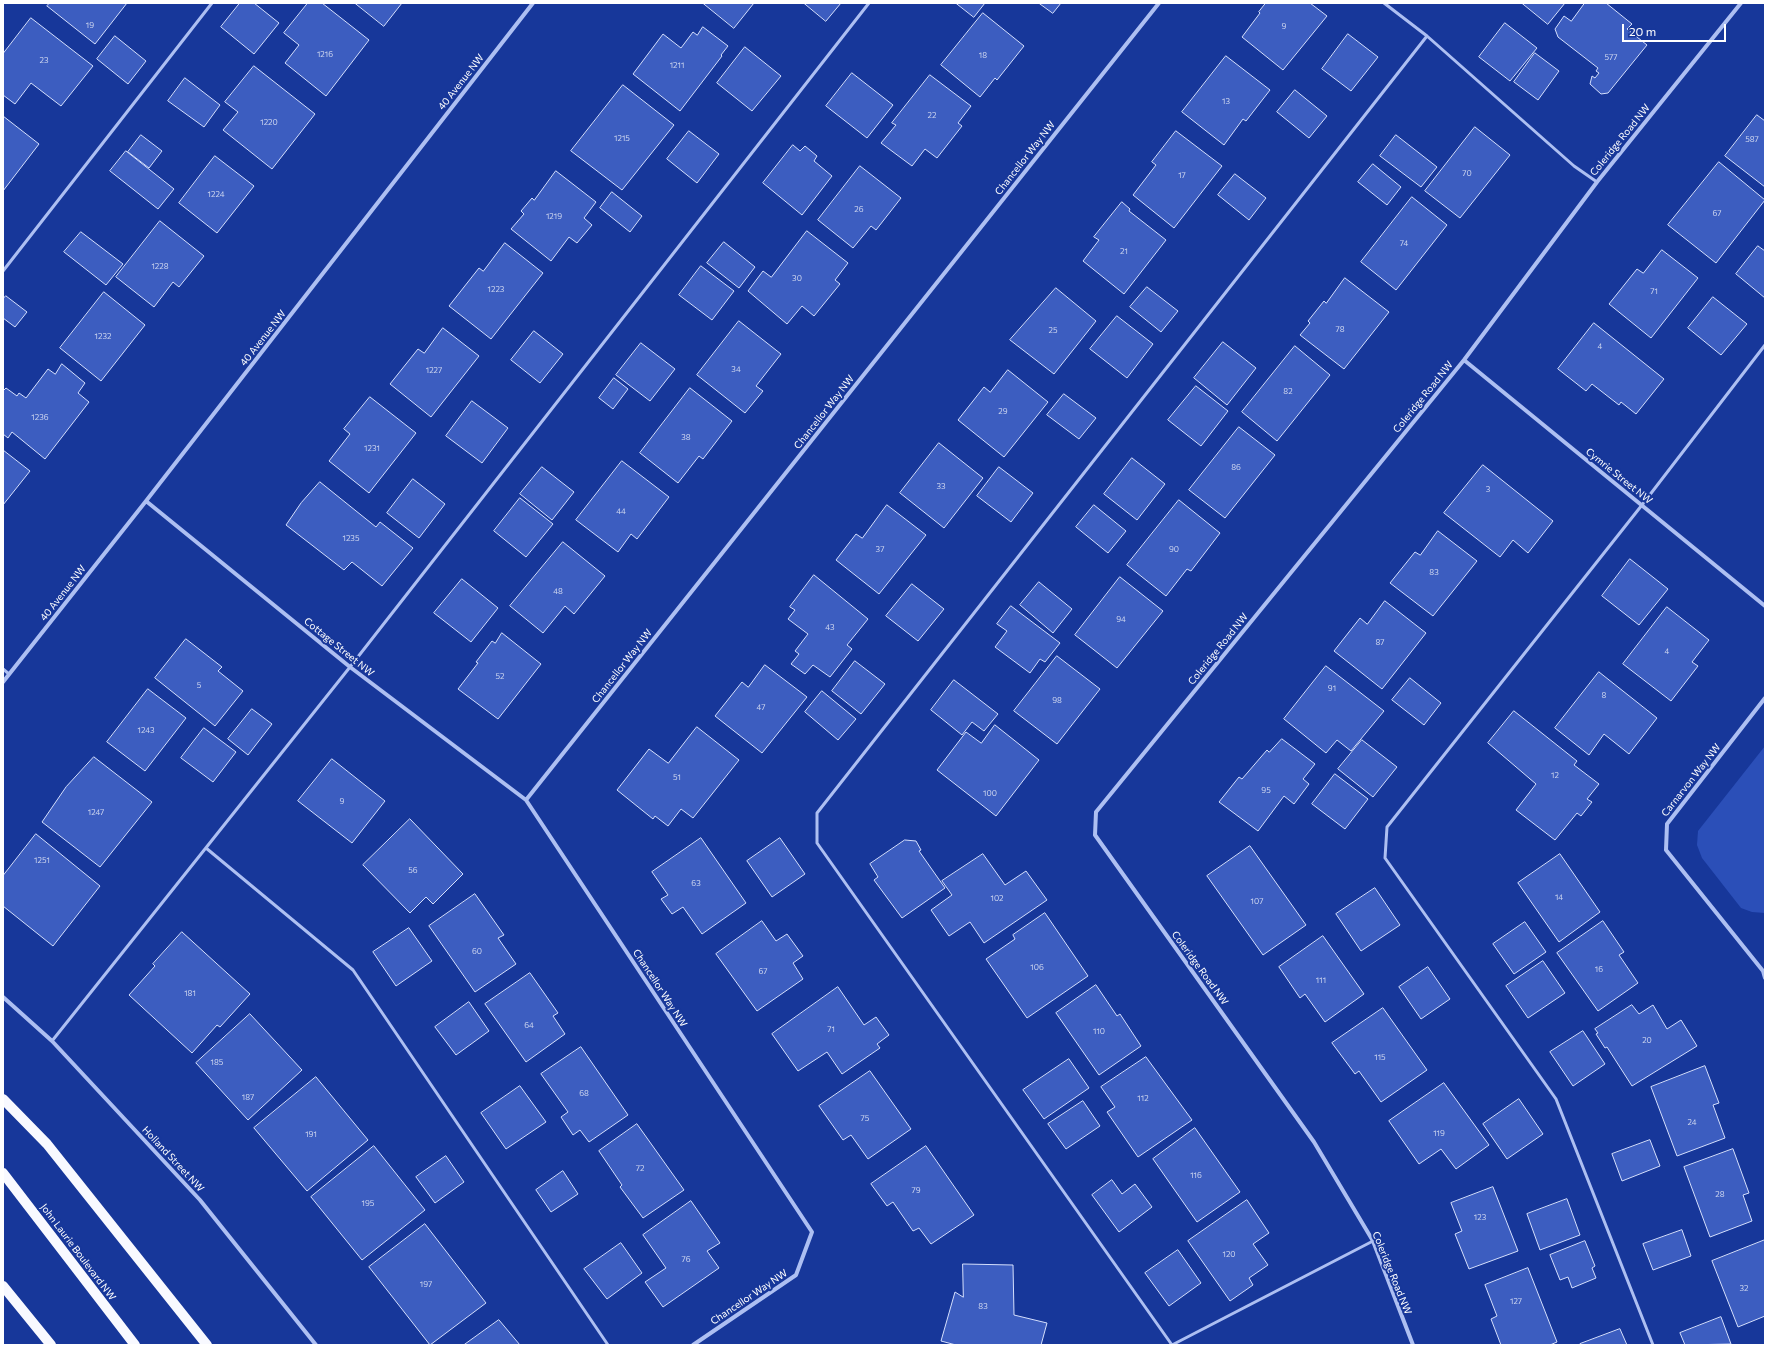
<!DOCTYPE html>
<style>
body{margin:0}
#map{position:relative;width:1768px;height:1348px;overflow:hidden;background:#17379a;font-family:Commissioner,sans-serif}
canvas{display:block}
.frame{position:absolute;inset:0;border:4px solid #fff;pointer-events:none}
.scale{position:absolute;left:1622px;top:24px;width:104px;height:18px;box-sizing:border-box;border:2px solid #fff;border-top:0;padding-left:5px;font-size:12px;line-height:14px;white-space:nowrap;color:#fff;-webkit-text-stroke:3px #17379a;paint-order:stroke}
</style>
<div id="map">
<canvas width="1768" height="1348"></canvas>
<div class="frame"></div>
<div class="scale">20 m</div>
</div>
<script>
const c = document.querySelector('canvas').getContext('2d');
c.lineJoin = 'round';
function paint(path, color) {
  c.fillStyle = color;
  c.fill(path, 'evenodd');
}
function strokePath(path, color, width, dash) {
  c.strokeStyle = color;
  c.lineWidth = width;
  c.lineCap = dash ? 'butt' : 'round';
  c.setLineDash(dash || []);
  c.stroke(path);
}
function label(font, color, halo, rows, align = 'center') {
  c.font = font + ' Commissioner,sans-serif';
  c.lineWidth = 4;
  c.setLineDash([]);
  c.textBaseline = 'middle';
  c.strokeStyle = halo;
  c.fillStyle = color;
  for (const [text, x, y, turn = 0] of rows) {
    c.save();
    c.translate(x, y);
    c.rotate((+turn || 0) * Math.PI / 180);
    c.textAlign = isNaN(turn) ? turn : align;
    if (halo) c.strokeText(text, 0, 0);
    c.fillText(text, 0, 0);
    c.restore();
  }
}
paint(new Path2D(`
 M1765 746V913L1752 912 1741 908 1702 858 1697 845 1698 831Z`), '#2b4fb8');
const building = new Path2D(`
 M50 3H127L95 44 47 6Z
 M240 3H254L279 23 254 54 221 27Z
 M308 3H322L369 40 326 96 285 63 299 45 284 33Z
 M355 3H402L384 26Z
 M703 3H754L734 28Z
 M804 3H841L826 21Z
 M956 3H985L974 17Z
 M1039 3H1061L1053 13Z
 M1266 3H1310L1327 16 1283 70 1242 37 1260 13 1259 12Z
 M1522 3H1565L1548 24Z
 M1585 3H1606L1632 24 1627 29 1647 45 1608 93 1601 94 1590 84 1592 76 1595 78 1599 73 1596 71 1598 68 1558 37 1555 29 1564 16 1571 21Z
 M983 13 1024 46 997 80 995 78 980 97 941 65Z
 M31 18 93 66 61 106 31 83 15 104 3 95V54Z
 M1505 23 1537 48 1510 81 1479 57Z
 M703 27 728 46 721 55 722 56 680 111 633 74 663 34 681 48 693 32 697 35Z
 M1348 34 1378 57 1351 91 1322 69Z
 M115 36 146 61 128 84 97 59Z
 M745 47 781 76 752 111 717 83Z
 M1535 53 1559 71 1538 100 1514 82Z
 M1226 56 1270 90 1246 121 1243 119 1224 145 1182 112Z
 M254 66 315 114 272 169 223 130 238 112 225 102Z
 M852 73 893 105 867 138 826 106Z
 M930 75 971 106 958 123 962 126 937 158 925 149 912 166 881 143 896 125 892 123Z
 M185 78 220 105 204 127 168 101Z
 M623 85 674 125 622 190 571 151Z
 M1295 90 1327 116 1309 138 1277 112Z
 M1757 115 1765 121V187L1725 156Z
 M3 116 39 144 3 191Z
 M1475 127 1510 155 1460 218 1425 191Z
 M689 131 719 154 697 183 667 159Z
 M1176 131 1222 166 1174 228 1133 195 1156 165 1152 162Z
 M141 135 162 151 149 168 128 152Z
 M1396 135 1437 167 1421 187 1380 156Z
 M793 145 800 151 805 146 817 156 814 161 832 176 802 215 763 183Z
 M126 151 174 189 158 209 110 171Z
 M215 156 254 186 217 233 179 203Z
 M1719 162 1765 200 1716 263 1668 225Z
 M1373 164 1401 187 1387 205 1358 182Z
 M860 166 901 198 876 230 871 226 853 248 818 220Z
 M556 171 596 202 584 218 592 225 577 243 569 237 551 261 511 229 524 214 521 211 532 198 534 200Z
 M1235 174 1266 198 1249 220 1218 195Z
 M612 192 642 216 630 232 600 208Z
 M1412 197 1447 225 1396 290 1361 262Z
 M1122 202 1130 209 1129 211 1166 240 1124 294 1083 261 1099 240 1094 237Z
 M160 221 204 256 179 287 173 282 154 307 116 277Z
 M807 231 848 263 835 280 840 284 814 316 802 306 787 324 748 291 763 271 771 277Z
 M81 232 123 264 106 285 64 252Z
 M724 242 755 267 739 288 707 263Z
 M505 243 543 273 491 339 449 306 479 268 483 271Z
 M1758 246 1765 251V298L1736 274Z
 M1662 250 1698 278 1651 338 1609 304 1637 269 1643 273Z
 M701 266 734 291 712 320 679 295Z
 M1345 278 1389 312 1344 369 1300 335 1310 323 1308 321 1324 301 1326 303Z
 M1147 287 1178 311 1161 332 1130 307Z
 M1056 288 1096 321 1054 374 1010 340Z
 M104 292 145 325 101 381 60 348Z
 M6 296 27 312 15 327 3 318V299Z
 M1713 297 1747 324 1721 355 1688 328Z
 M1117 316 1153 344 1127 378 1090 349Z
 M739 321 781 354 756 386 763 391 745 413 697 375Z
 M1594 323 1664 379 1636 414 1621 402 1619 405 1592 384 1586 391 1558 369Z
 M443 328 479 356 431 417 390 384 418 349 424 353Z
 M534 331 563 354 540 383 511 360Z
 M1223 342 1256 368 1227 405 1194 378Z
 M641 343 675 369 650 401 616 375Z
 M1295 346 1330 375 1277 441 1242 412Z
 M62 364 85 383 78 393 89 402 45 459 12 432 8 438 3 434V391L6 388 17 396 19 393 26 398 48 369 55 374Z
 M1008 370 1048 402 1004 457 958 420 984 387 990 392Z
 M614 378 628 389 613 409 599 398Z
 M1196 386 1228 411 1201 446 1168 420Z
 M690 388 732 421 703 459 699 456 678 483 640 453Z
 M1064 394 1096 418 1079 439 1047 415Z
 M370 397 416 433 369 493 329 461 350 434 344 429Z
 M472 401 508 428 482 463 446 436Z
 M1239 427 1275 455 1225 518 1189 490Z
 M939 443 983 478 944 528 900 493Z
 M3 450 30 471 3 505Z
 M1132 458 1165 484 1137 520 1104 494Z
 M622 461 669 497 637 539 631 534 618 552 576 520Z
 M1483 465 1553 521 1528 553 1513 540 1500 557 1444 513Z
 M542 467 574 492 552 520 520 494Z
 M999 467 1033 493 1011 522 977 496Z
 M413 479 445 504 419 538 387 513Z
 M320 482 376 527 380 522 413 548 382 586 352 562 344 570 286 525 301 503Z
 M520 498 553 524 526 557 494 531Z
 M1179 500 1220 533 1191 571 1187 569 1166 596 1127 565Z
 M887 505 926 535 879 594 836 560 856 534 862 538Z
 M1094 505 1126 531 1108 553 1076 527Z
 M1438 531 1477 561 1433 616 1390 583 1415 552 1420 555Z
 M563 542 605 576 574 614 565 606 543 633 510 606Z
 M1630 559 1668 589 1639 625 1602 596Z
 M814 575 868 619 847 645 852 649 830 677 813 665 805 674 791 664 799 654 795 651 808 634 788 619 795 610 790 607Z
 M1120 577 1163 611 1117 668 1075 635Z
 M462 579 498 608 471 642 434 613Z
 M1039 582 1072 609 1053 633 1020 605Z
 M912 584 944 609 918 641 886 616Z
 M1385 601 1426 633 1382 689 1334 651 1360 618 1367 624Z
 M1011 606 1060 643 1045 662 1040 659 1030 673 995 647 1007 631 997 624Z
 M1667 607 1709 640 1692 662 1698 666 1671 701 1623 664Z
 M502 633 541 664 498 719 458 689 478 663 476 662 492 641 495 643Z
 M186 639 222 667 218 671 243 691 215 726 155 678Z
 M1057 656 1100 689 1057 744 1014 711Z
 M855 661 885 684 861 714 832 691Z
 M765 665 807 697 762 753 715 716 742 682 748 687Z
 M1326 666 1384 711 1351 751 1337 740 1326 753 1284 719Z
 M1599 672 1657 718 1629 754 1604 734 1589 755 1555 728Z
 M1410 678 1441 703 1424 725 1392 700Z
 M954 680 998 714 984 731 972 722 962 735 931 710Z
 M148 689 186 718 145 771 107 742Z
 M822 691 856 719 838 740 805 712Z
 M252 709 272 724 248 755 228 739Z
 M1514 711 1577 761 1574 765 1599 784 1587 799 1592 802 1581 816 1577 813 1555 840 1516 810 1536 784 1488 743Z
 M995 725 1039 760 996 816 937 770 966 732 981 743Z
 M697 727 739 760 693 818 681 809 668 826 655 816 653 819 617 790 649 749 668 763Z
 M204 728 236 752 213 782 181 758Z
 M1282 739 1315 764 1303 779 1309 784 1294 804 1284 796 1258 831 1219 802 1239 777 1242 779 1267 750 1269 752Z
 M1362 740 1397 767 1373 797 1338 769Z
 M94 757 152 802 100 867 42 822 66 787Z
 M332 759 385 801 352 843 298 801Z
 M1335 774 1368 799 1345 829 1312 804Z
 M410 819 463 874 433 904 426 897 410 913 363 865Z
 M36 834 100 886 53 946 3 906V876Z
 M701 838 746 903 702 934 683 907 672 914 661 899 668 895 652 872Z
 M780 838 805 874 772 897 747 861Z
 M905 840 916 841 921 850 919 851 945 888 902 918 874 880 878 877 870 864Z
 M1250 846 1306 925 1263 955 1207 876Z
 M983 854 1005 885 1026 871 1047 900 984 943 970 922 949 936 931 910 952 895 942 881Z
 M1560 854 1600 912 1559 942 1518 883Z
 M1375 888 1400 925 1361 951 1336 914Z
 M475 894 504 935 498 938 516 964 475 992 429 926Z
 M1045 913 1088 976 1027 1018 986 959 1015 939 1013 935Z
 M762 921 776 941 787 934 803 956 793 963 803 979 757 1011 716 954Z
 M1603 921 1624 952 1619 955 1638 983 1598 1011 1557 953Z
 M1525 922 1546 952 1514 974 1493 944Z
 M409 928 432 961 396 986 373 952Z
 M182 932 250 994 220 1027 217 1025 192 1053 129 995 155 966 153 964Z
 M1323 936 1364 994 1325 1022 1305 994 1300 998 1279 967Z
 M1543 961 1565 993 1528 1018 1506 986Z
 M1428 967 1450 999 1421 1019 1399 987Z
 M530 973 558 1013 553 1016 565 1034 526 1062 485 1004Z
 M1096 985 1117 1016 1120 1014 1141 1046 1099 1075 1056 1013Z
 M838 987 864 1025 876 1017 889 1035 877 1044 880 1048 842 1074 827 1052 798 1071 772 1034Z
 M469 1002 489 1031 456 1055 435 1027Z
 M1632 1005 1639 1014 1653 1005 1667 1029 1681 1020 1697 1046 1632 1086 1607 1047 1605 1048 1596 1034 1598 1033 1595 1029Z
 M1383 1008 1427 1070 1381 1102 1359 1071 1355 1074 1332 1043Z
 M250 1014 302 1070 248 1120 196 1063Z
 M1583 1031 1605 1064 1573 1086 1550 1052Z
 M581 1047 628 1115 589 1142 580 1130 573 1135 561 1117 568 1112 541 1074Z
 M1146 1057 1192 1120 1138 1157 1107 1112 1115 1107 1101 1087Z
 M1069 1059 1089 1088 1044 1119 1023 1090Z
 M1705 1066 1719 1103 1713 1105 1725 1138 1677 1156 1651 1087Z
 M870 1071 911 1129 868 1159 851 1135 843 1140 819 1106Z
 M316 1077 368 1140 307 1191 254 1128Z
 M1444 1083 1489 1145 1456 1169 1441 1149 1419 1164 1389 1121Z
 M520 1086 546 1122 506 1149 481 1113Z
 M1519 1099 1543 1134 1507 1159 1483 1124Z
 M1083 1101 1100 1126 1066 1149 1048 1124Z
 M637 1124 684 1190 643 1218 620 1187 622 1185 599 1151Z
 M1195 1128 1240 1192 1197 1222 1153 1159Z
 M1650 1140 1660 1166 1622 1181 1612 1154Z
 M374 1146 425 1210 362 1260 311 1197Z
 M926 1146 974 1215 931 1244 919 1228 913 1231 893 1202 887 1206 871 1184Z
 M1733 1149 1749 1193 1743 1195 1752 1221 1710 1237 1684 1167Z
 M446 1156 464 1182 435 1203 416 1177Z
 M563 1171 578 1194 551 1212 536 1190Z
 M1112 1180 1122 1194 1135 1184 1152 1207 1119 1232 1092 1195Z
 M1493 1187 1518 1251 1469 1269 1455 1234 1462 1231 1451 1203Z
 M1567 1199 1580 1235 1540 1250 1527 1214Z
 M1247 1200 1269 1233 1253 1244 1268 1265 1249 1278 1253 1285 1230 1301 1188 1241Z
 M691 1201 720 1243 707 1251 719 1268 663 1307 645 1282 666 1268 643 1235Z
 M425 1224 486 1303 430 1345 369 1267Z
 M1682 1230 1691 1256 1653 1270 1643 1244Z
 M1765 1240V1316L1738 1327 1712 1261Z
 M1585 1241 1595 1266 1592 1268 1596 1278 1572 1288 1568 1277 1560 1280 1550 1255Z
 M621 1243 642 1273 607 1299 584 1269Z
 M1178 1250 1201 1283 1169 1306 1145 1273Z
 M963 1264 1013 1265 1014 1315 1047 1323 1041 1345H956L941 1341 955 1292 963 1297Z
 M1528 1268 1557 1342 1550 1345H1501L1491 1319 1497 1316 1485 1285Z
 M1721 1317 1731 1344 1685 1345 1680 1333Z
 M499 1320 520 1345H464Z
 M1620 1329 1627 1345H1580V1344Z`);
paint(building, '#3c5dc0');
strokePath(building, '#d5dffc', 1);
strokePath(new Path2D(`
 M1384 3 1427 36 1574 166 1597 182
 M3 271 212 3
 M3 669 9 674
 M206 848 353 970 608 1345
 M52 1041 350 667 869 3
 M1172 1345 817 843V813L1427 36
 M1172 1345 1373 1241
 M1653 1345 1556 1099 1385 858 1387 827 1642 505 1765 345`), '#adbff2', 3);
strokePath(new Path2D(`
 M1464 360 1765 606
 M146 501 350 667 526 800
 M3 682 146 501 533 3
 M1765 698 1667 824 1666 850 1763 971 1765 978
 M3 997 52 1041 200 1200 316 1345
 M693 1345 796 1275 812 1232 526 800 1159 3
 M1413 1345 1373 1241 1314 1142 1095 835 1096 812 1464 360 1597 182 1741 3`), '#adbff2', 4);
strokePath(new Path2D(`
 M3 1099 47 1144 207 1345
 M3 1173 135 1345
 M3 1286 51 1345`), '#f8f9ff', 10);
label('8px', '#ced6ef', null, [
 ["19",90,25],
 ["9",1284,26],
 ["1216",325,54],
 ["18",983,55],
 ["577",1611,57],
 ["23",44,60],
 ["1211",677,65],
 ["13",1226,101],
 ["22",932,115],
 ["1220",269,122],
 ["1215",622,138],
 ["587",1752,139],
 ["70",1467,173],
 ["17",1182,175],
 ["1224",216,194],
 ["26",859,209],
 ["67",1717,213],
 ["1219",554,216],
 ["74",1404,243],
 ["21",1124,251],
 ["1228",160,266],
 ["30",797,278],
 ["1223",496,289],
 ["71",1654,291],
 ["78",1340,329],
 ["25",1053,330],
 ["1232",103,336],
 ["4",1600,346],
 ["34",736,369],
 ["1227",434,370],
 ["82",1288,391],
 ["29",1003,411],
 ["1236",40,417],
 ["38",686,437],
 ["1231",372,448],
 ["86",1236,467],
 ["33",941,486],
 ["3",1488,489],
 ["44",621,511],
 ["1235",351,538],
 ["37",880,549],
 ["90",1174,549],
 ["83",1434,572],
 ["48",558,591],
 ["94",1121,619],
 ["43",830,627],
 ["87",1380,642],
 ["4",1667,651],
 ["52",500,676],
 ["5",199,685],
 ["91",1332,688],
 ["8",1604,695],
 ["98",1057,700],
 ["47",761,707],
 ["1243",146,730],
 ["12",1555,775],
 ["51",677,777],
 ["95",1266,790],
 ["100",990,793],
 ["9",342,801],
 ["1247",96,812],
 ["1251",42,860],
 ["56",413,870],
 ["63",696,883],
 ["14",1559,897],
 ["102",997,898],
 ["107",1257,901],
 ["60",477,951],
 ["106",1037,967],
 ["16",1599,969],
 ["67",763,971],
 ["111",1321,980],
 ["181",190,993],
 ["64",529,1025],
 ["71",831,1029],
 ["110",1099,1031],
 ["20",1647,1040],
 ["115",1380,1057],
 ["185",217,1062],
 ["68",584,1093],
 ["187",248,1097],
 ["112",1143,1098],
 ["75",865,1118],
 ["24",1692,1122],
 ["119",1439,1133],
 ["191",311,1134],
 ["72",640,1168],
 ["116",1196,1175],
 ["79",916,1190],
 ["28",1720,1194],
 ["195",368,1203],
 ["123",1480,1217],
 ["120",1229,1254],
 ["76",686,1259],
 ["197",426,1284],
 ["32",1744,1288],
 ["127",1516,1301],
 ["83",983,1306]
]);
label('10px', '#fff', '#17379a', [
 ["40 Avenue NW",461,82,-52],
 ["Coleridge Road NW",1620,140,-51],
 ["Chancellor Way NW",1025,158,-52],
 ["40 Avenue NW",263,338,-52],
 ["Coleridge Road NW",1423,397,-51],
 ["Chancellor Way NW",824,412,-52],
 ["Cymrie Street NW",1619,476,39],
 ["40 Avenue NW",63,593,-52],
 ["Cottage Street NW",339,647,39],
 ["Coleridge Road NW",1218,649,-51],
 ["Chancellor Way NW",622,666,-52],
 ["Carnarvon Way NW",1691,780,-52],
 ["Coleridge Road NW",1200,968,54],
 ["Chancellor Way NW",660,988,57],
 ["Holland Street NW",173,1159,47],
 ["John Laurie Boulevard NW",78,1252,53],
 ["Coleridge Road NW",1392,1273,68],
 ["Chancellor Way NW",749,1297,-34]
]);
</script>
